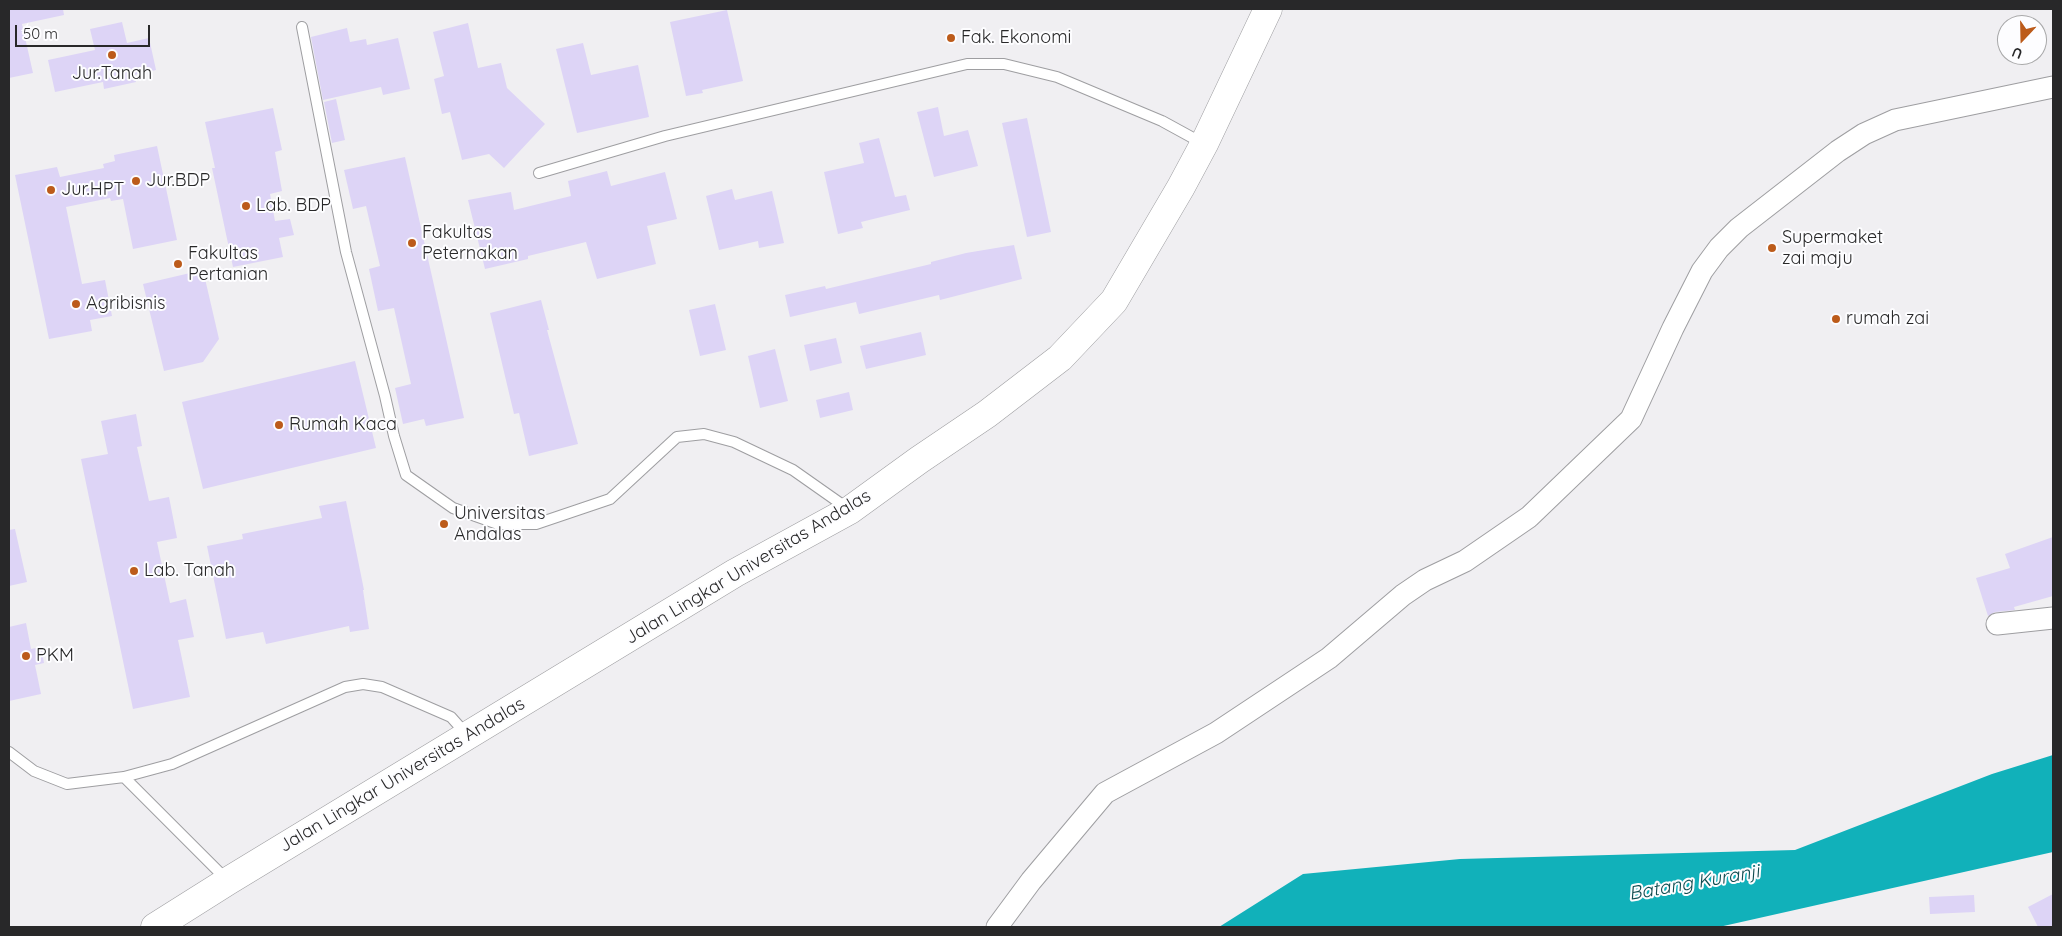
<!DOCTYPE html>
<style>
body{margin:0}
#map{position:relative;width:2062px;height:936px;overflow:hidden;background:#f0eff2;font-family:Quicksand,sans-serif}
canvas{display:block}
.frame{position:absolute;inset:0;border:10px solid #282829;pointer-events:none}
.north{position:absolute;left:1997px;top:15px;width:50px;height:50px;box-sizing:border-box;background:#fdfdff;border:1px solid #a8a8a9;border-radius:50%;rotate:201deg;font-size:14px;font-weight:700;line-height:20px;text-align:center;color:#282829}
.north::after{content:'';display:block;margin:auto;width:18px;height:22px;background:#bc5b1a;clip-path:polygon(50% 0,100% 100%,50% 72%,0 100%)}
.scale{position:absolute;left:15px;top:25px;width:135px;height:22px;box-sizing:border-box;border:2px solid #282829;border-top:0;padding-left:6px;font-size:15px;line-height:18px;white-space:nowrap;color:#282829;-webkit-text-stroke:4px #fdfdff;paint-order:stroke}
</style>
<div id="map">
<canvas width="2062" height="936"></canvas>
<div class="frame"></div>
<div class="north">U</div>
<div class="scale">50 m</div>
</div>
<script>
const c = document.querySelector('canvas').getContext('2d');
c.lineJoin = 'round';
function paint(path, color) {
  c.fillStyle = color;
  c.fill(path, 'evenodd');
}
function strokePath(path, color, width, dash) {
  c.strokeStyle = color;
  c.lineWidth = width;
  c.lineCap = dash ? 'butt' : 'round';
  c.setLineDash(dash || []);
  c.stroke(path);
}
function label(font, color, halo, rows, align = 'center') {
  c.font = font + ' Quicksand,sans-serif';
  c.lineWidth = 4;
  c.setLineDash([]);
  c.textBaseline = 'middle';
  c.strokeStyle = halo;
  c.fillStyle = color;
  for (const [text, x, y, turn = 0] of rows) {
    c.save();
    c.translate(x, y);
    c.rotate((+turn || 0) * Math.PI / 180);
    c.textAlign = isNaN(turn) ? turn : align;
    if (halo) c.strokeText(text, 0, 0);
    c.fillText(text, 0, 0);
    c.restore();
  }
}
paint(new Path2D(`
 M2053 755V852L1719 927H1219L1303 874 1460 859 1795 850 1992 774Z`), '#11b1ba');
paint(new Path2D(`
 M9 9H63L64 15 22 24 33 73 9 78Z
 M727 10 743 81 702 90 703 93 686 96 670 22Z
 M122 22 127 43 149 38 156 70 134 75 136 82 104 89 103 82 55 92 48 60 95 50 90 29Z
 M468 23 478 68 501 63 507 88 545 124 504 168 489 154 462 160 450 112 442 114 434 79 444 76 433 32Z
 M347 28 350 42 366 39 367 45 398 38 410 89 383 95 381 87 323 100 311 37Z
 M583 43 591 75 638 65 649 117 577 133 556 49Z
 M336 99 345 140 332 143 324 102Z
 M938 107 944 136 968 130 978 166 934 177 917 112Z
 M273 108 282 150 275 152 282 191 270 194 275 221 290 219 294 235 279 238 283 257 233 267 212 168H215L205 122Z
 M1027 118 1051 232 1027 237 1002 123Z
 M879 138 895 197 906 195 910 210 861 222 863 228 838 234 824 172 864 163 859 143Z
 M157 146 177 240 133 249 123 199 111 201 110 198 66 207 82 284 105 280 112 316 90 320 92 331 49 339 15 175 57 167 60 177 104 168 103 164 115 161 114 155Z
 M405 157 464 418 426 426 424 419 403 424 395 388 411 384 394 308 378 311 369 269 380 266 366 206 353 209 344 170Z
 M607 171 611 186 665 172 677 219 647 226 656 264 597 279 586 242 528 256V259L485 269 468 200 511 192 514 210 571 196 568 181Z
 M732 189 735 200 772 191 784 243 759 248 758 241 719 250 706 196Z
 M1014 245 1022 279 940 300 939 295 859 314 856 302 790 317 785 295 825 286 826 289 931 264V262L966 253Z
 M203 270 219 339 203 362 164 371 143 284Z
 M541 300 549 330H547L578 444 529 456 519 413 514 414 490 313Z
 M715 304 726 350 700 356 689 310Z
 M921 332 926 355 866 369 860 346Z
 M836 338 842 363 810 371 804 345Z
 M775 349 788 401 760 408 748 356Z
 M355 361 376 448 203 489 182 402Z
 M849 392 853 410 820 418 816 400Z
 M136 414 142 446 137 447 149 501 169 497 177 538 157 542 170 603 186 599 194 637 178 640 190 697 133 709 81 459 108 454 101 421Z
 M346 501 364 590H363L369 629 350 632 349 626 266 644 263 632 226 639 207 546 243 539 242 534 322 518 319 506Z
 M15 529 27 582 9 586V530Z
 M2053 537V596L2014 607 2015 610 1995 612 1988 616 1976 578 2010 568 2005 554Z
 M26 623 31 649 41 647 44 663 35 665 41 694 9 701V627Z
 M2053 894V927H2038L2028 907Z
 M1974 895 1975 912 1930 914 1929 897Z`), '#ddd4f6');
const lane = new Path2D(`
 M302 27 346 252 385 396 394 436 406 475 453 508 498 524H536L610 499 677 437 704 434 734 442 793 470 847 508
 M539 173 665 136 967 64H1004L1057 77 1162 121 1204 144
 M9 752 34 771 67 784 124 777 172 764 345 687 363 684 382 687 451 717 467 735
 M124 777 227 880`);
const street = new Path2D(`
 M1997 624 2053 618
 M997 927 1031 881 1105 793 1216 733 1329 658 1403 595 1425 580 1465 561 1529 517 1631 419 1673 328 1702 271 1719 248 1739 228 1838 151 1864 134 1895 120 2053 87`);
const secondary = new Path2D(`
 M155 927 228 881 735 573 850 510 919 460 987 414 1060 358 1114 301 1181 187 1204 144 1268 9`);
strokePath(lane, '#9e9ea1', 12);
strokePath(street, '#9e9ea1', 23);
strokePath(secondary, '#9e9ea1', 29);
strokePath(lane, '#fff', 10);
strokePath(street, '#fff', 21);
strokePath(secondary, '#fff', 28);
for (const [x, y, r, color] of [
 [951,38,5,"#bc5b1a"],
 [112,55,5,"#bc5b1a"],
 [136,181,5,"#bc5b1a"],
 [51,190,5,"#bc5b1a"],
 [246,206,5,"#bc5b1a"],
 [412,243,5,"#bc5b1a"],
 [1772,248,5,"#bc5b1a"],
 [178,264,5,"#bc5b1a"],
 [76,304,5,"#bc5b1a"],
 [1836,319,5,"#bc5b1a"],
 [279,425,5,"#bc5b1a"],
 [444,524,5,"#bc5b1a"],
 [134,571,5,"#bc5b1a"],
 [26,656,5,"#bc5b1a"]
]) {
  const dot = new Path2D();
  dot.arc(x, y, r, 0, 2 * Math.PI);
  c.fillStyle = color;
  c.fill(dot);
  strokePath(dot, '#fdfdff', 2);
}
label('18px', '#282829', '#fdfdff', [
 ["Fak. Ekonomi",961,38],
 ["Jur.Tanah",112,74,"center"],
 ["Jur.BDP",146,181],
 ["Jur.HPT",61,190],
 ["Lab. BDP",256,206],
 ["Fakultas",422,233],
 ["Peternakan",422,254],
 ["Supermaket",1782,238],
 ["zai maju",1782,259],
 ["Fakultas",188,254],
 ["Pertanian",188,275],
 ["Agribisnis",86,304],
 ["rumah zai",1846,319],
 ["Rumah Kaca",289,425],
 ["Universitas",454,514],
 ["Andalas",454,535],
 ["Lab. Tanah",144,571],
 ["PKM",36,656]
], 'left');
label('18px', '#282829', '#fdfdff', [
 ["Jalan Lingkar Universitas Andalas",748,567,-31],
 ["Jalan Lingkar Universitas Andalas",402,775,-31]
]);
label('italic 19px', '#104c50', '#fdfdff', [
 ["Batang Kuranji",1694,883,-10]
]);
</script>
